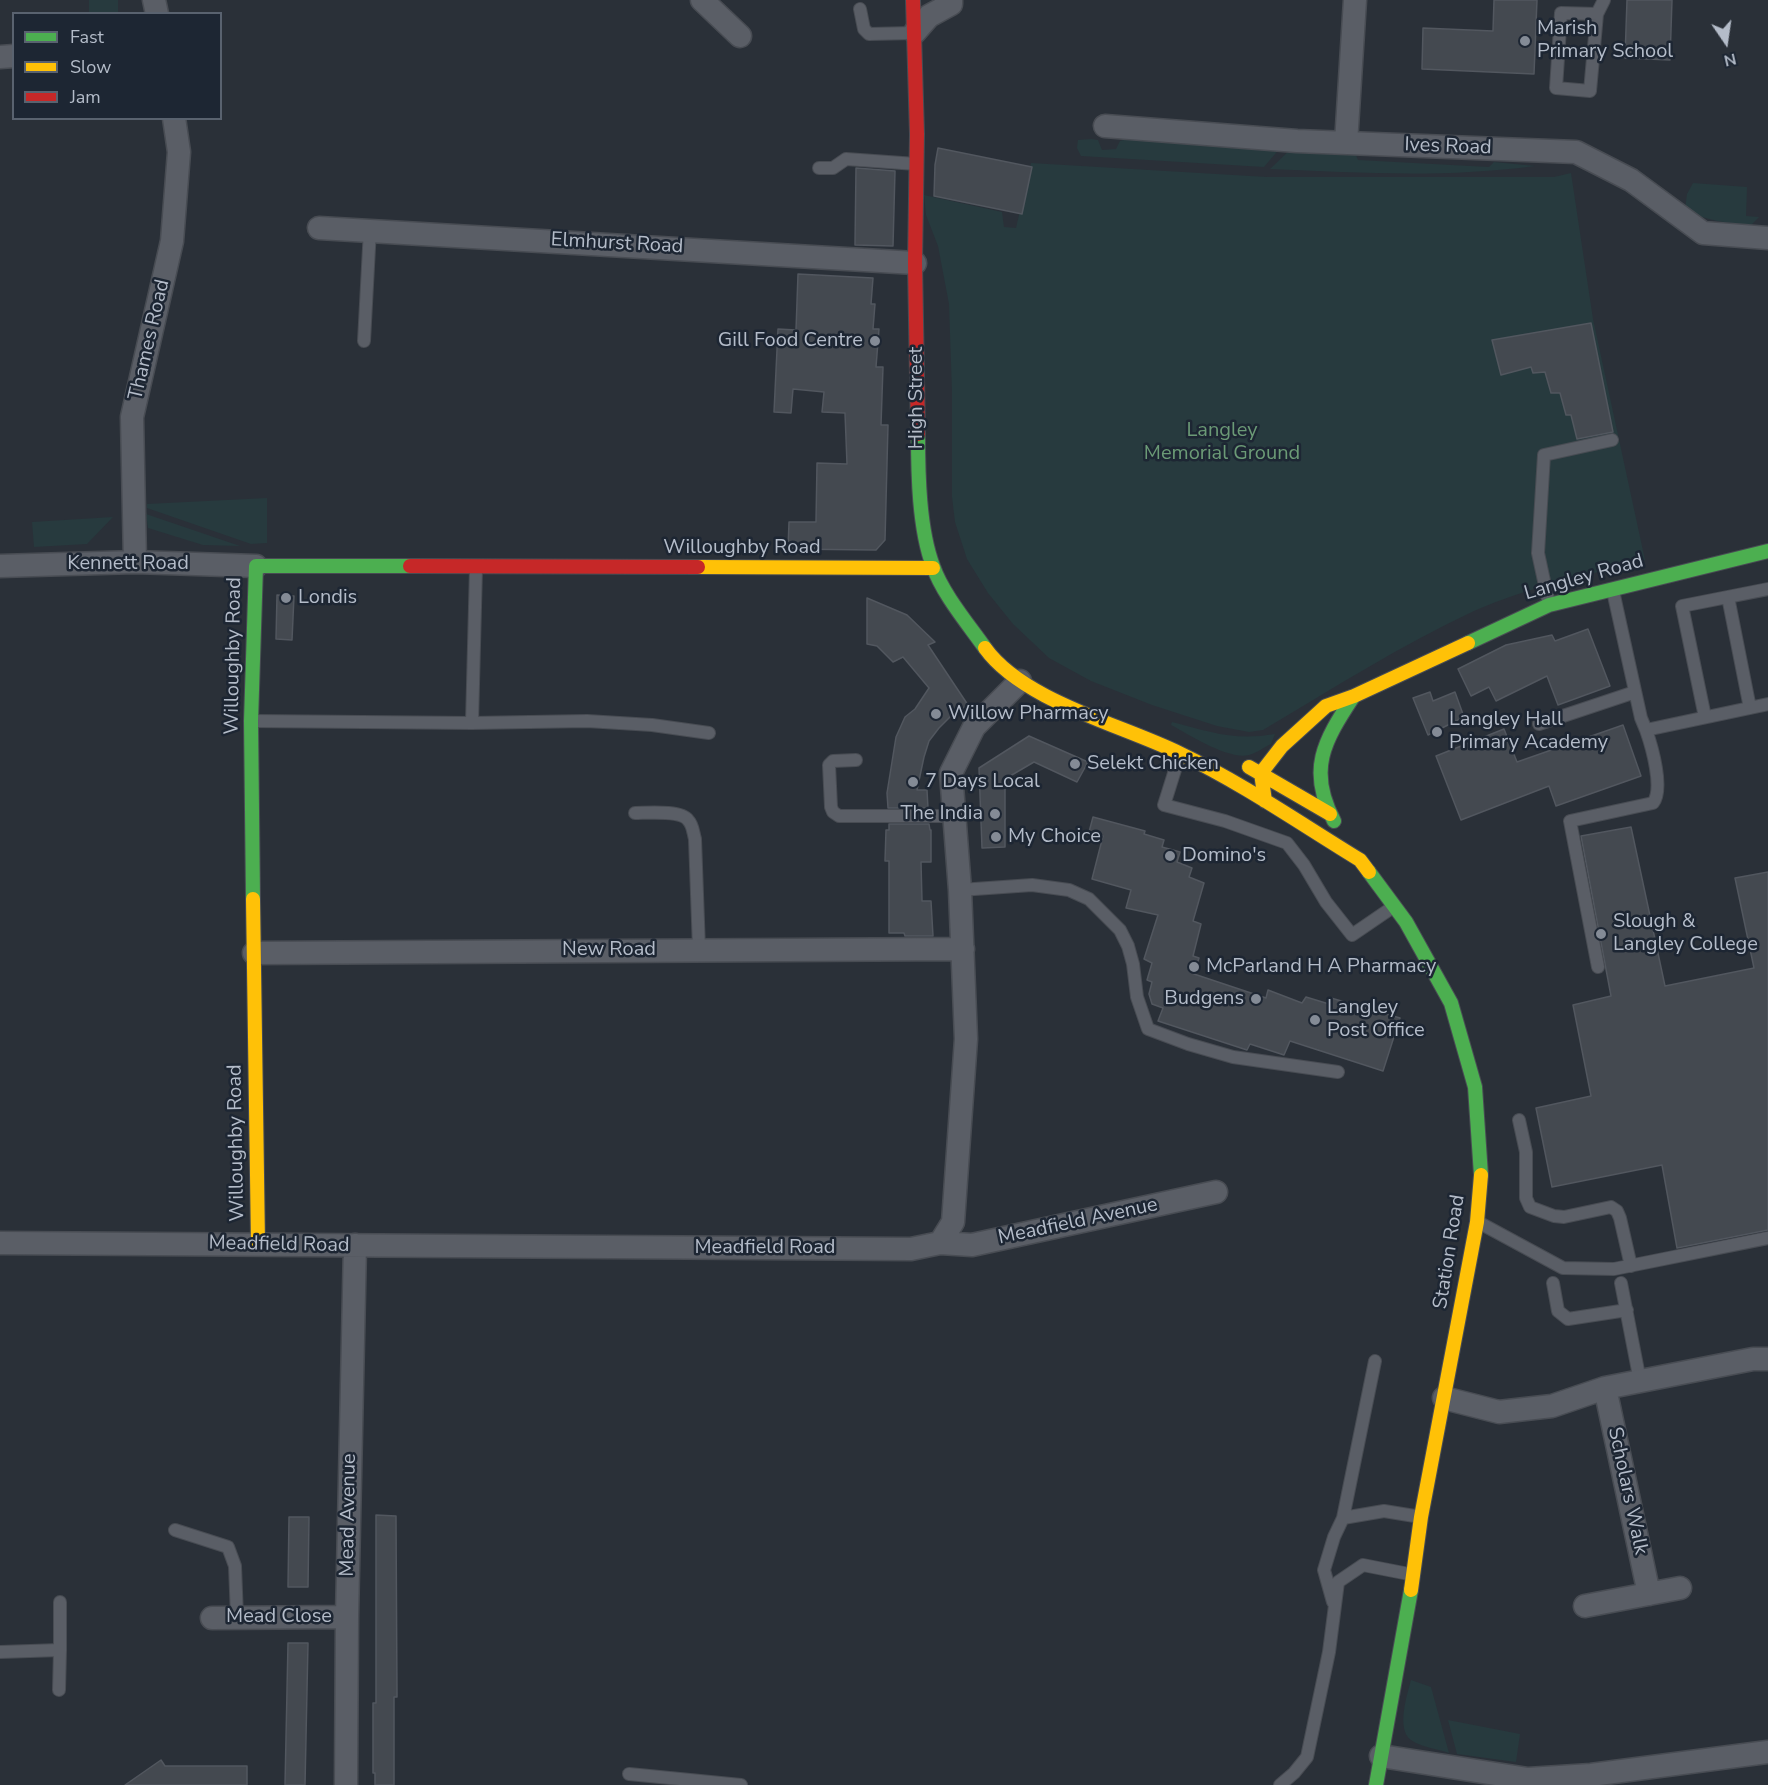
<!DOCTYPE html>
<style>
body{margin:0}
#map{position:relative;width:1768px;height:1785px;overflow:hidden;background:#2a3038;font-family:"Nunito Sans",sans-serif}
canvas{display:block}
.legend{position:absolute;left:12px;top:12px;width:210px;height:108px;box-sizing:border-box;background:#1d2633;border:2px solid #59626f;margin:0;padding:8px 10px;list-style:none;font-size:18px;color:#b4bcc9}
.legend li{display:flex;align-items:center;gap:12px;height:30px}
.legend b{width:30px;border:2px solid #59626f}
.north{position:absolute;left:1696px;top:12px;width:60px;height:60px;-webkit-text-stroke:4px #1d2633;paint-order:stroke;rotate:167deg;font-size:16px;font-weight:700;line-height:24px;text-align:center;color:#b4bcc9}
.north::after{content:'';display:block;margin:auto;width:21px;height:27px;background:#b4bcc9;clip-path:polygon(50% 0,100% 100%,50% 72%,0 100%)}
</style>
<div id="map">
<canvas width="1768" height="1785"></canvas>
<ul class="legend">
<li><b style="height:8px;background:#4caf50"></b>Fast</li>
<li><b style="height:8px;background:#ffc107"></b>Slow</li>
<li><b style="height:8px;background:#c62828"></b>Jam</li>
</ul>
<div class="north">N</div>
</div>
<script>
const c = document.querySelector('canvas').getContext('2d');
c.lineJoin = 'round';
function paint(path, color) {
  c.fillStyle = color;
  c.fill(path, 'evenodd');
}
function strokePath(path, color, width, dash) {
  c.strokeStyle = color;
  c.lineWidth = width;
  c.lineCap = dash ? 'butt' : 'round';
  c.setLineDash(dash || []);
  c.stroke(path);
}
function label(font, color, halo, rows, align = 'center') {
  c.font = font + ' "Nunito Sans",sans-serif';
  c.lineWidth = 5;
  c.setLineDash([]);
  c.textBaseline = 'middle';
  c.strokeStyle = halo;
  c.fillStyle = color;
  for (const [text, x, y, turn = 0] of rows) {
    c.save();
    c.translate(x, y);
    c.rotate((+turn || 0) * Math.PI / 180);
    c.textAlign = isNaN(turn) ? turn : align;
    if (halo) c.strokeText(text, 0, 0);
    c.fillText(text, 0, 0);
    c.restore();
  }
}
paint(new Path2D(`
 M89 0H118V13H89Z
 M1091 139 1098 140 1102 150 1116 149 1120 141 1127 139 1281 147 1264 167 1081 156 1077 148 1078 140Z
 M1293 147 1355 153 1358 160 1489 167 1494 162 1535 166C1447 178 1359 173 1270 169Z
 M1031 163 1267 177H1554L1571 173 1593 319 1645 560C1588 575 1528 587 1474 611 1401 645 1332 689 1263 730L1249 732 1217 726 1152 705 1091 681 1049 658 1013 624 988 593 967 559 955 522 952 497V391L949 304 938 246 926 215 924 195 1002 212 1004 227 1016 228Z
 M1693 183 1747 187 1746 216 1759 217 1751 225C1727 223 1707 221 1685 210L1687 194Z
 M267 498V543L251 544 147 508V504Z
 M146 514 240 546 203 545 148 528Z
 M113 517 87 544 34 547 32 522Z
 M1172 722C1211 732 1234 741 1275 734L1271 744C1264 747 1257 753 1249 755 1228 760 1190 735 1171 725Z
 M1411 1680 1431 1687 1449 1753C1438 1749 1421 1747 1411 1740 1396 1729 1407 1695 1411 1680Z
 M1448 1720 1520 1734 1516 1762 1457 1754Z`), '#273a3e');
const building = new Path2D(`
 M1494 0H1537L1534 74 1422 69 1423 28 1493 31Z
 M1627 0H1672L1670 60 1625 58Z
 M938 148 1032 167 1022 214 934 196 935 165Z
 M856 168 895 171 893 246 855 245Z
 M798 274 873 278 871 304H875L873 329H879L876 367H883L881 425H888L885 540 876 550 788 549 789 522H816L817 463 847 464 845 413 822 412 824 392 793 389 791 413 774 412 778 329 796 330Z
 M1591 323 1613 432 1577 439 1571 415H1566L1560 393H1551L1545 372 1533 373 1531 367 1501 375 1492 340Z
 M277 595 294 596 292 640 276 639Z
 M867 598 907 615 935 642 928 645 968 705 951 716 939 728 929 741 924 757 917 790H927L928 808H888L887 793 896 737 905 717 915 709 929 688 903 657 893 662 877 646 867 644Z
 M1588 629 1610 686 1558 705 1547 676 1496 701 1489 687 1471 696 1458 669 1506 645 1552 635 1555 641Z
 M1430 692 1433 701 1455 692 1464 717 1428 735 1413 698Z
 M1623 725 1641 776 1556 806 1549 786 1461 820 1436 756 1504 729 1517 762Z
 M1029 736 1088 762 1077 782 1034 762 1005 779V847L982 848 979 768Z
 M1093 817 1145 831 1144 834 1164 840 1162 847 1180 852 1177 862 1192 868 1189 877 1204 883 1193 921 1201 924 1193 956 1199 958 1194 974 1266 998 1268 990 1302 1003 1306 997 1329 1004 1331 998 1400 1018 1383 1071 1290 1041 1284 1055 1250 1044 1247 1050 1158 1021 1163 1008 1152 1004 1149 994 1152 982 1147 980 1152 963 1144 959 1158 915 1126 908 1131 890 1092 879 1103 836 1089 832Z
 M889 824H929L930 830H931V862H921L922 901H931L933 936H905L904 933H889V861H885L886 830H889Z
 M1631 827 1665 986 1754 968 1735 878 1768 872V1230L1677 1248 1662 1165 1552 1187 1536 1108 1591 1096 1573 1005 1611 996 1581 836Z
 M376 1515 396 1516 397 1697H394V1785H375V1773H373V1703H376Z
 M289 1517H309L308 1587H288Z
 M288 1643H308L305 1785H285Z
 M161 1760 165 1766H247V1785H125Z`);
paint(building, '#444950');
strokePath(building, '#52575f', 1.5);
const lane = new Path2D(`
 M860 9 864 29 869 34 914 33
 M1597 14 1561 13 1556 88 1590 91 1597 14 1604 0
 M819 168H833L846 159 916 164
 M364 341 370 229
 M1613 591 1641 718 1646 730 1768 704
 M1728 597 1750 708
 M1549 604 1538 553 1544 455 1612 440
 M1705 717 1682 606 1768 589
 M253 721 472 723 587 721 652 725 709 733
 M472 723 476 568
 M1539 724 1635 692
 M1180 754 1164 805 1225 821 1287 843 1304 865 1326 902 1352 935 1393 907
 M856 760 833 761 829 765 831 807 833 812 839 816H955
 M635 813C647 813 681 810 688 820 693 825 693 832 695 839L699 949
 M960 890 1032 885 1069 890 1089 899 1120 930 1128 946 1133 964 1137 997 1148 1029 1188 1044 1233 1057 1338 1072
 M1598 967 1570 821 1653 803C1664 789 1652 747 1646 730
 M1519 1120 1526 1152V1198L1530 1207 1554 1216 1564 1217 1611 1207 1617 1211 1620 1218 1631 1266
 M1478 1222 1563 1268 1614 1269 1768 1238
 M1553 1283 1558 1311 1568 1319 1627 1310
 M1621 1283 1640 1381
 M1343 1518 1375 1361
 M175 1530 228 1547 235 1566 237 1617
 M1333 1602 1324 1570 1334 1537 1343 1518 1384 1511 1421 1517
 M0 1652 60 1650V1602
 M59 1690 60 1650
 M629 1774 741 1785
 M1280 1785 1294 1773 1307 1757 1329 1652 1338 1582 1363 1565 1414 1575`);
const street = new Path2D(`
 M154 0 157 14
 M702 0 740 36
 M915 32 929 16 951 4V0
 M0 57 14 56
 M1105 126 1297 141 1576 152 1631 180 1703 233 1768 238
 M1346 143 1355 0
 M319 228 915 263
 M135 562 132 417 172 241 179 152 174 118
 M0 566 135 562 256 566
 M254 953 963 949
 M0 1243 911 1249 940 1243 972 1245 1216 1192
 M940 1243 953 1222 966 1039 960 890 951 773 974 727 1020 681
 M1605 1388 1649 1594
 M1444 1398 1499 1412 1552 1406 1605 1388 1753 1359H1768
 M1585 1606 1680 1588
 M212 1618 347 1617
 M1381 1756 1528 1779 1591 1775 1768 1752
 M346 1785 347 1617 355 1245`);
const fast = new Path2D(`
 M918 434C918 474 919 529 933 566 942 593 968 624 985 648
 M1468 643 1549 605 1768 551
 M1334 821C1307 770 1324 741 1353 697
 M1369 872 1406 922 1451 1003 1475 1087 1481 1175
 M253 899 251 721 256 566H410
 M1376 1785 1411 1590`);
const slow = new Path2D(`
 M698 567 933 568
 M985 648C1023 701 1122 725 1179 753 1242 783 1301 824 1360 860L1369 872
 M1249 767 1330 814
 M1265 801 1261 773 1282 746 1326 706 1354 696 1468 643
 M253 899 258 1244
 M1411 1590 1421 1517 1477 1222 1481 1175`);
const jam = new Path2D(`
 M913 0 917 134 915 263 918 434
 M410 566 698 567`);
strokePath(lane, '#484c53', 14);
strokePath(street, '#484c53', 25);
strokePath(fast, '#484c53', 16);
strokePath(slow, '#484c53', 16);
strokePath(jam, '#484c53', 16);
strokePath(lane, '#5a5e66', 12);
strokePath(street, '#5a5e66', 22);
strokePath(fast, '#4caf50', 14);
strokePath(slow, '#ffc107', 14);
strokePath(jam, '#c62828', 14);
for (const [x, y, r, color] of [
 [1525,41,6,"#848b96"],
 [875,341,6,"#848b96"],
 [286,598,6,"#848b96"],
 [936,714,6,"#848b96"],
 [1437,732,6,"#848b96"],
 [1075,764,6,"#848b96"],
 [913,782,6,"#848b96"],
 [995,814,6,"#848b96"],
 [996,837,6,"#848b96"],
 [1170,856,6,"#848b96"],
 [1601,934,6,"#848b96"],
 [1194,967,6,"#848b96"],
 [1256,999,6,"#848b96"],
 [1315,1020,6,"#848b96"]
]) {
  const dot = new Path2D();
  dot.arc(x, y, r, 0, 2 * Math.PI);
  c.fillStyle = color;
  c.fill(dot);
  strokePath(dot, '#1d2633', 2);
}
label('20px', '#b4bcc9', '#1d2633', [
 ["Marish",1537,29],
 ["Primary School",1537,52],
 ["Gill Food Centre",863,341,"right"],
 ["Londis",298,598],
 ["Willow Pharmacy",948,714],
 ["Langley Hall",1449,720],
 ["Primary Academy",1449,743],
 ["Selekt Chicken",1087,764],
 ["7 Days Local",925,782],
 ["The India",983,814,"right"],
 ["My Choice",1008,837],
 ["Domino's",1182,856],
 ["Slough &",1613,922],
 ["Langley College",1613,945],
 ["McParland H A Pharmacy",1206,967],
 ["Budgens",1244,999,"right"],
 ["Langley",1327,1008],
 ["Post Office",1327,1031]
], 'left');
label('20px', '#b4bcc9', '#1d2633', [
 ["Ives Road",1448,147,2],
 ["Elmhurst Road",617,244,3],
 ["Thames Road",150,340,-77],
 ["High Street",917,398,-90],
 ["Willoughby Road",742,548],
 ["Kennett Road",128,564],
 ["Langley Road",1584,578,-16],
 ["Willoughby Road",234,656,-89],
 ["New Road",609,950],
 ["Willoughby Road",237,1143,-91],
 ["Meadfield Avenue",1078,1222,-12],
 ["Meadfield Road",279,1245,1],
 ["Meadfield Road",765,1248],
 ["Station Road",1450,1252,-81],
 ["Scholars Walk",1627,1491,78],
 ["Mead Avenue",349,1515,-89],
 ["Mead Close",279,1617]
]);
label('20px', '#6b9a76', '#1d2633', [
 ["Langley",1222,431],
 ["Memorial Ground",1222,454]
]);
</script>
